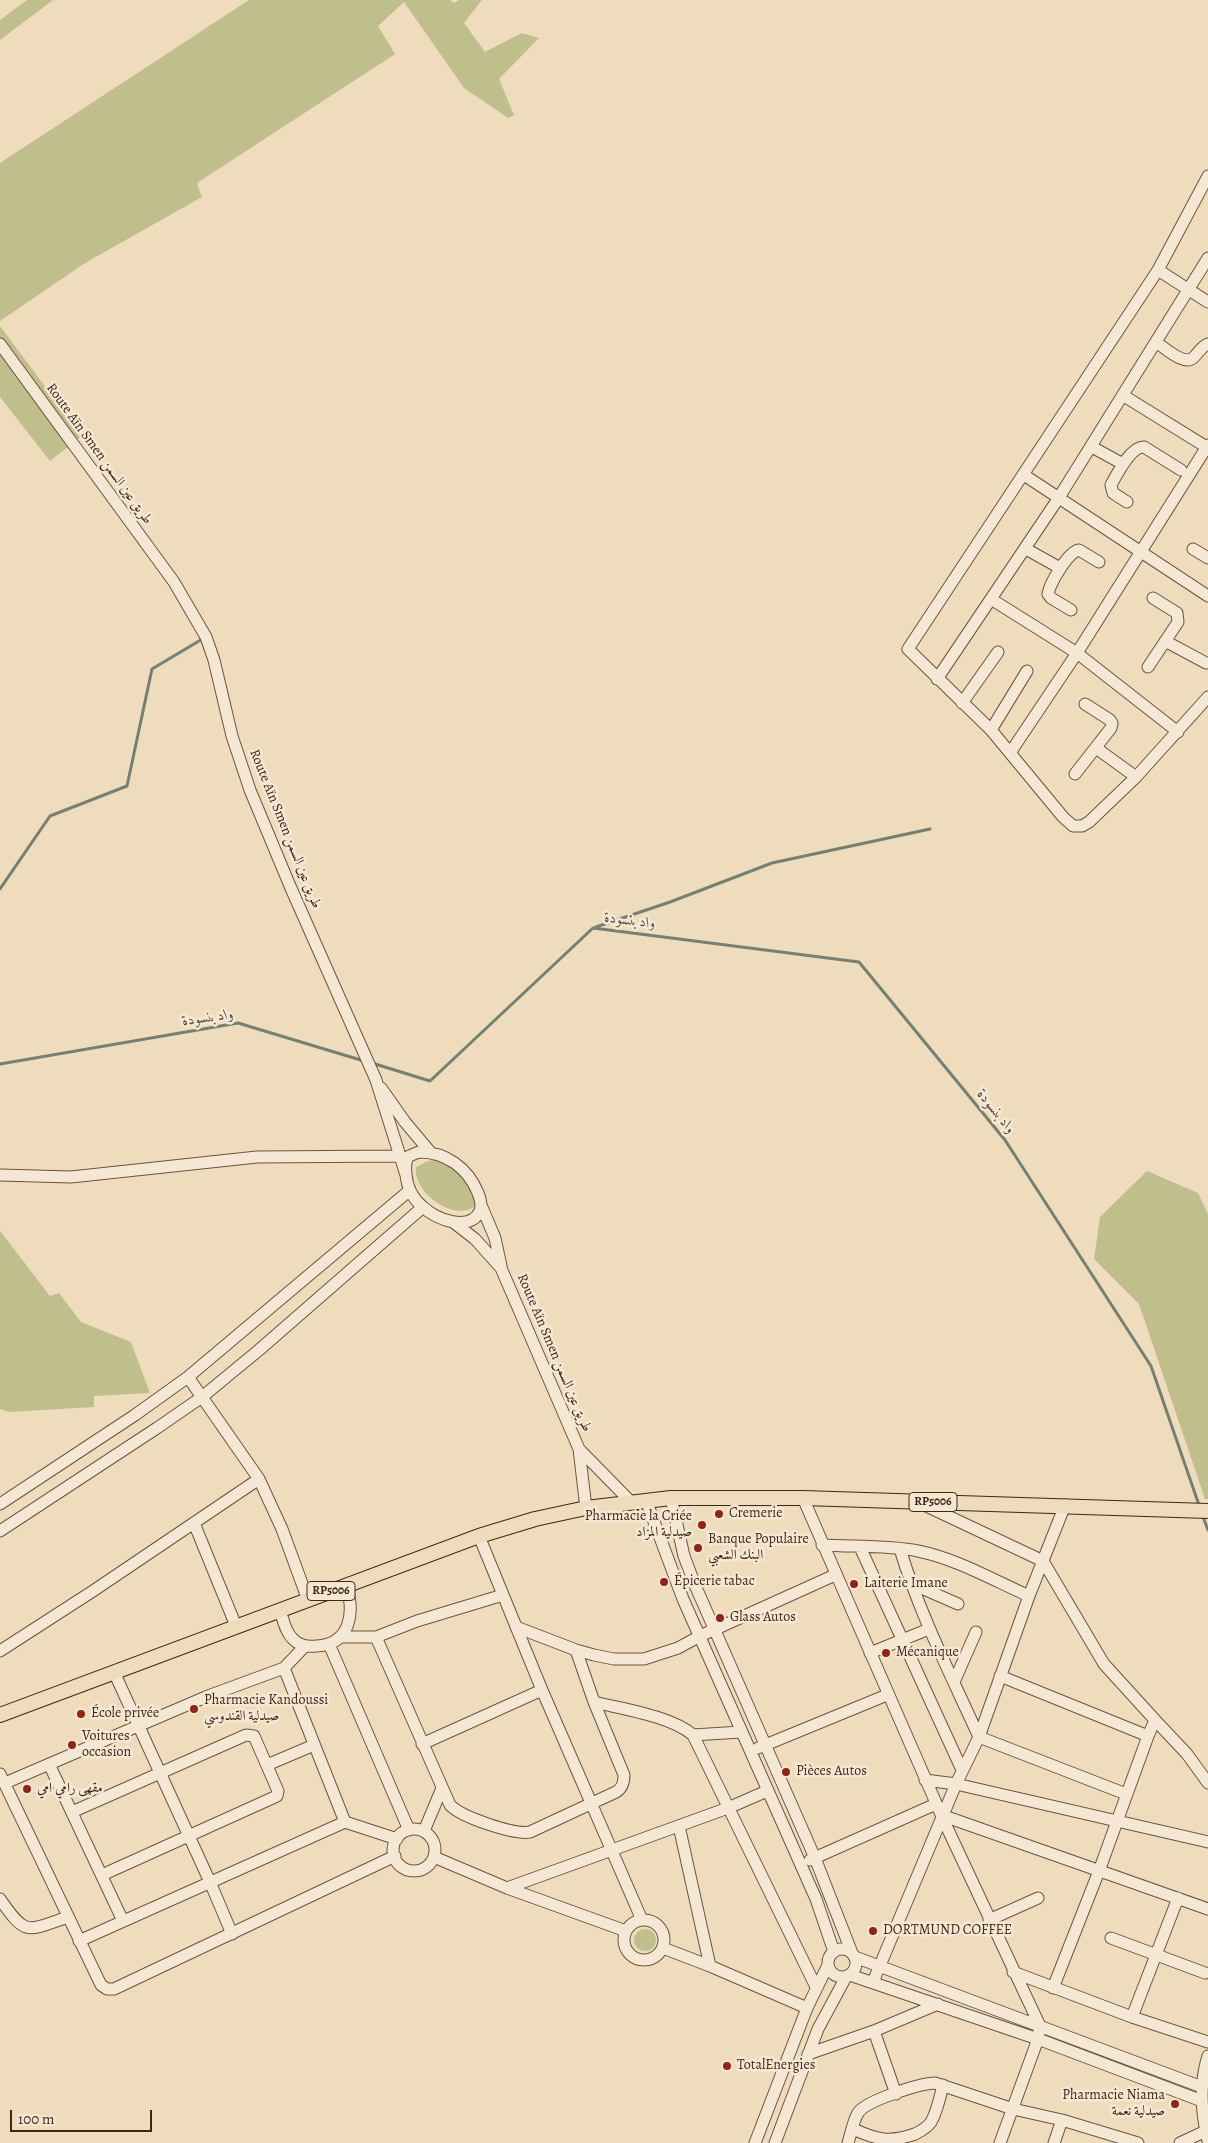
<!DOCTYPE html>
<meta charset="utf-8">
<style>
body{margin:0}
#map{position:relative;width:1208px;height:2143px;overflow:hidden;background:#eedcbd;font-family:Alegreya,serif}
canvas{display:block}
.scale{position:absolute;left:10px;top:2110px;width:142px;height:22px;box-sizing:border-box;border:2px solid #412615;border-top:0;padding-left:6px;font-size:15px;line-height:18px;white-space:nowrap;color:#412615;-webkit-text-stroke:4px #f4e8d4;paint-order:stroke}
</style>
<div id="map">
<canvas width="1208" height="2143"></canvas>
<div class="scale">100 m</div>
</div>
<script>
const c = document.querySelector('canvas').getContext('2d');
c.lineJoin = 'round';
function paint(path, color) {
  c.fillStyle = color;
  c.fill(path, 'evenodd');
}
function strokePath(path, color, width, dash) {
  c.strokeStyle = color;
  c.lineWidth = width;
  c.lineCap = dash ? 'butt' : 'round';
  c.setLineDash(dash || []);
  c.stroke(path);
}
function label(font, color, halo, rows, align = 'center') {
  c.font = font + ' Alegreya,Amiri,serif';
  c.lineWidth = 5;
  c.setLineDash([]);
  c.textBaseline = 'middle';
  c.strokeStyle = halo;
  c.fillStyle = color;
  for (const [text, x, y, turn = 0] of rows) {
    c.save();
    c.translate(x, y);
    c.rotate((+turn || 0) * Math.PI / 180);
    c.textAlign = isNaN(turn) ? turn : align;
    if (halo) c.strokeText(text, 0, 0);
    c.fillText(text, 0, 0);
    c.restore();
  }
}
paint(new Path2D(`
 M27 0H53L0 40V20Z
 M249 0H450L454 3 459 0H482L464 23 485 52 522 33 539 38 499 79 514 115 508 118 464 88 404 2 378 26 395 54 197 183 202 197 85 263 0 321V163Z
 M0 326 82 436 50 461 0 397Z
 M440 1159 448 1162 475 1189V1206C455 1223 412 1192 416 1167L428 1161Z
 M1147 1171 1198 1193 1208 1214V1499H1205L1139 1304 1094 1259 1100 1217Z
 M0 1231 50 1296 59 1293 81 1322 131 1342 150 1393 94 1396V1407L9 1412 0 1409Z
 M634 1940a11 11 0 1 1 22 0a11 11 0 1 1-22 0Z`), '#c0be8c');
strokePath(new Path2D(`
 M0 889 50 816 127 786 152 669 204 638
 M596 927 670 902 772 863 930 829
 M372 1063 430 1081 593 928 859 962 1005 1140 1151 1366 1200 1508
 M0 1064 238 1023 364 1061
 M1202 1514 1208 1530`), '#768072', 3);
const minor = new Path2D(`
 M1208 176 1158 270 908 649 991 730 1063 817 1073 826H1082L1089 822 1136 777 1208 697
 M1158 270 1208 302
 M1156 342C1165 348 1185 367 1194 357 1199 352 1202 346 1208 344
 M0 344 174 582 206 637 214 660 232 736 250 790 290 886 376 1080 406 1175
 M1124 396 1208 448
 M1092 447 1123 464
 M1024 475 1208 596
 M1127 502 1113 493 1111 485C1117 474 1131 446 1144 447L1181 470
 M1026 549 1060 568
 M1193 549 1208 558
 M991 599 1077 653 1178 732
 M1071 610 1051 598 1048 594C1050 583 1068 552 1079 550L1099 562
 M1165 641 1206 663
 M1148 667 1178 622 1177 613 1153 598
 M937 679 1058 499 1208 258
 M962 703 998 652
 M991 730 1027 671
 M1096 748 1136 777
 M1010 753 1077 653 1208 445
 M1075 774 1111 728 1112 723 1110 720 1085 704
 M381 1088 405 1122 431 1153
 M419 1152C446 1152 468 1168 478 1193 480 1198 482 1206 480 1211 470 1233 435 1219 423 1207 413 1199 407 1187 406 1174 405 1167 405 1161 409 1156Z
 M0 1175 71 1177 257 1157 399 1156
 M481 1205 495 1238 501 1266
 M453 1222 475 1239 501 1268 579 1449 586 1508
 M188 1377 259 1479 282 1529 308 1600
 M579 1449 630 1501
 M671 1498 684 1556 695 1585 815 1858 852 1953
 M803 1498 943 1819 1040 2026 1038 2039 1000 2143
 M646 1500 683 1599 816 1899 834 1952
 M918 1502 1043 1561 1104 1664 1155 1720 1148 1736 1099 1871 1053 1988
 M0 1504 135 1415 188 1377 410 1190
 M194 1523 236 1626
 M0 1531 157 1428 202 1397 259 1350 423 1207
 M479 1536 542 1690 642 1920
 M822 1545C853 1547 887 1545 918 1551 957 1559 993 1580 1029 1596
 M860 1547 962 1770
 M900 1549C920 1615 951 1675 979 1737L1126 1794
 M910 1583 958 1604
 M280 1610C283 1619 285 1631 292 1638 299 1646 307 1647 317 1646 351 1644 355 1612 346 1585
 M516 1627 576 1650 594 1655 614 1659H644L678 1648 700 1636 835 1575
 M342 1637H376L417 1621 503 1595
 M376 1637 450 1805C461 1817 514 1835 530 1832L616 1792C623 1788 624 1782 624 1775L594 1702 576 1650
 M329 1644 409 1830
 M0 1651 93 1591 259 1479
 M870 1653 929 1629
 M284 1668 345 1822
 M114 1672 210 1882 232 1934
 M1000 1676 1148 1736
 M954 1682 976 1632
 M594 1702C623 1709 671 1716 693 1735L816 1987
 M1155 1720 1187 1754 1208 1783
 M693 1735 741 1732
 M422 1744 542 1690
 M758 1748 887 1695
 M49 1764 123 1921
 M267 1765 314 1745
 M0 1774 101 1985 107 1989H114L395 1856
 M925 1780 956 1784 1208 1842
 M5 1783 208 1696 284 1668 305 1646
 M72 1812 246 1735 254 1736 278 1791 277 1796 102 1875
 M944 1816 1208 1909
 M679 1826 710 1966
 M393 1850a21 21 0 1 1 42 0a21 21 0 1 1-42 0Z
 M424 1831 442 1788
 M434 1857 507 1888 626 1931
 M810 1860 936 1804
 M507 1888 728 1808 767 1791
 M0 1899C26 1937 27 1931 68 1917
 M624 1940a20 20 0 1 1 40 0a20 20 0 1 1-40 0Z
 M989 1920 1038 1898
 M1111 1938 1205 1973
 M79 1941 345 1822 397 1839
 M663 1948 710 1966 807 2008
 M828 1963a14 14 0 1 1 28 0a14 14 0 1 1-28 0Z
 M855 1957 1202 2087
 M1013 1972 1132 2017 1208 2042
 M850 1975 1038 2039 1202 2101
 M873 1982 956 1784 979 1737 1029 1596 1065 1505
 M1132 2017 1178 1898
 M874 2031 896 2094
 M808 2054 874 2031 938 2004
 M1208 2056C1199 2084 1201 2112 1208 2141
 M853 2129C878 2140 889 2143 915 2134 921 2131 927 2128 931 2122 937 2112 940 2097 943 2085
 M755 2143 807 2008 828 1965
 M775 2143 818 2029 846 1977
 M848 2143C851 2134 853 2121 858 2113 865 2101 921 2083 935 2083L1013 2109 1062 2120 1138 2143
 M1054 2143 1062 2120
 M1180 2143 1208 2130`);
const major = new Path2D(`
 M0 1715 479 1536 535 1519 586 1508 671 1498H803L1208 1511`);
strokePath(minor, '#6c543f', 13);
strokePath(major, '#412615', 16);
strokePath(minor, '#f4e8d4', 11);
strokePath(major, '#eedcbd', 14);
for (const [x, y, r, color] of [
 [719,1514,5,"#8f2418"],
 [702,1525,5,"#8f2418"],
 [698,1548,5,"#8f2418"],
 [664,1582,5,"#8f2418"],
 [854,1584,5,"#8f2418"],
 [720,1618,5,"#8f2418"],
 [886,1653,5,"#8f2418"],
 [194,1709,5,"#8f2418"],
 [81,1714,5,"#8f2418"],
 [72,1745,5,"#8f2418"],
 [786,1772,5,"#8f2418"],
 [27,1789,5,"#8f2418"],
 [873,1931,5,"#8f2418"],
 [727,2066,5,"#8f2418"],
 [1175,2104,5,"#8f2418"]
]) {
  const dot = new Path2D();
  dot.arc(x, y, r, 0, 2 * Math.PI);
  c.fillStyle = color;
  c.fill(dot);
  strokePath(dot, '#f4e8d4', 2);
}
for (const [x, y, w] of [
 [933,1502,48],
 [331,1591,48]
]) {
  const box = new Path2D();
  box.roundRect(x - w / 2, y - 9.5, w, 19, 4);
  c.fillStyle = '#f4e8d4';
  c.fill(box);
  strokePath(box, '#412615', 1);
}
label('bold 12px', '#412615', null, [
 ["RP5006",933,1502],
 ["RP5006",331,1591]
]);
label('14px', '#412615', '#f4e8d4', [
 ["Route Aïn Smen طريق عين السمن",99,454,54],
 ["Route Aïn Smen طريق عين السمن",285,829,68],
 ["Route Aïn Smen طريق عين السمن",554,1353,67]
]);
label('14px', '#412615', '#f4e8d4', [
 ["Cremerie",729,1514],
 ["Pharmacie la Criée",692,1517,"right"],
 ["صيدلية المزاد",692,1533,"right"],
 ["Banque Populaire",708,1540],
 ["البنك الشعبي",708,1556],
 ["Épicerie tabac",674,1582],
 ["Laiterie Imane",864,1584],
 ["Glass Autos",730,1618],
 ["Mécanique",896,1653],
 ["Pharmacie Kandoussi",204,1701],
 ["صيدلية القندوسي",204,1717],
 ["École privée",91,1714],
 ["Voitures",82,1737],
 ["occasion",82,1753],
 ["Pièces Autos",796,1772],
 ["مقهى رامي امي",37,1789],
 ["DORTMUND COFFEE",883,1931],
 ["TotalEnergies",737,2066],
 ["Pharmacie Niama",1165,2096,"right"],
 ["صيدلية نعمة",1165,2112,"right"]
], 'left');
label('italic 15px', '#574c3c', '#f4e8d4', [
 ["واد بنسودة",630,921,7],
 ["واد بنسودة",208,1018,-8],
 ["واد بنسودة",996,1112,51]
]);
</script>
